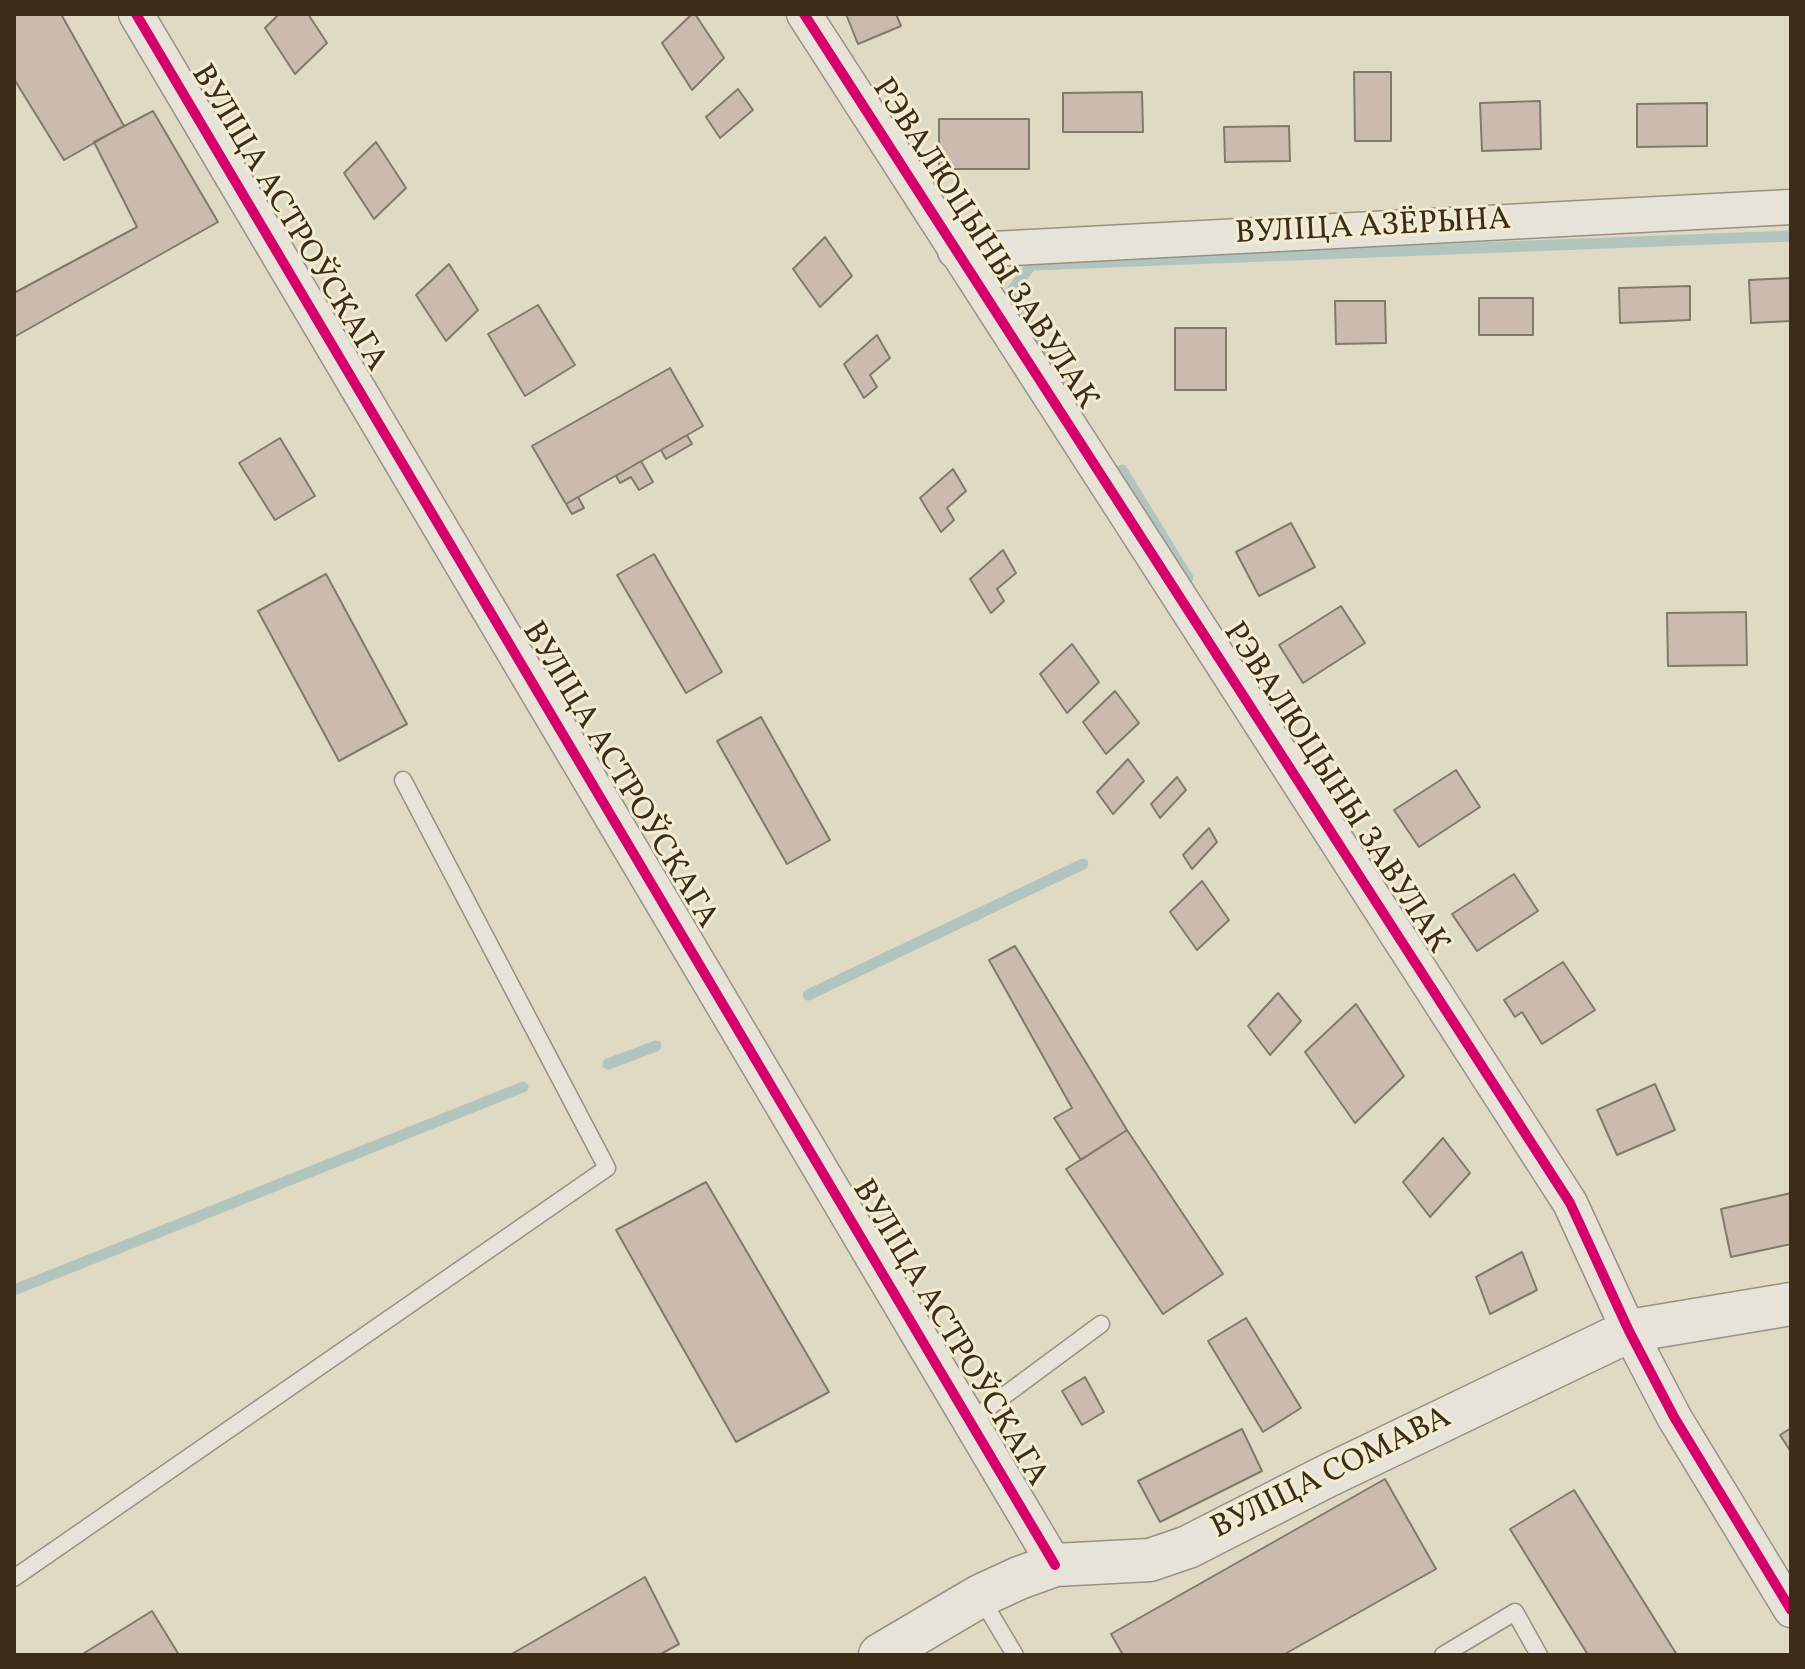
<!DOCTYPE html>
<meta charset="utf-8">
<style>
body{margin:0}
#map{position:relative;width:1805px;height:1669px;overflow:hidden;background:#e0dac4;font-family:Vollkorn,serif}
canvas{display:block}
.frame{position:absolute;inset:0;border:16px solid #3d2c17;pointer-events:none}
</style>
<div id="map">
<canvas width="1805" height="1669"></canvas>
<div class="frame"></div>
</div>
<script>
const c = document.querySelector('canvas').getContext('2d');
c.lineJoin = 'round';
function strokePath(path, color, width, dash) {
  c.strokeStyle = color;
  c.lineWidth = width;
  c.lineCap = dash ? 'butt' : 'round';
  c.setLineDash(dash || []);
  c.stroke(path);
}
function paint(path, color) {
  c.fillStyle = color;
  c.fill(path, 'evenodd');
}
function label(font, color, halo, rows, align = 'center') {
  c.font = font + ' Vollkorn,serif';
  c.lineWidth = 6;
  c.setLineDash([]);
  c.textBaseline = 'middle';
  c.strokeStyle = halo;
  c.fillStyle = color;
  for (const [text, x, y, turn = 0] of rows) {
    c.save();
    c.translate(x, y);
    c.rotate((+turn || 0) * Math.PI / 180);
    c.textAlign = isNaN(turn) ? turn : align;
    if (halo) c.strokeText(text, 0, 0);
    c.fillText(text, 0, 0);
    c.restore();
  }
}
strokePath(new Path2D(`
 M1070 396 1010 293 1031 265 1791 236
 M1122 470 1188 578
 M808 995 1083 864
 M608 1064 656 1046
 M14 1290 523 1087`), '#b1c4bd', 11);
const building = new Path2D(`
 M14 14H61L124 126 64 160 14 79Z
 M279 14H308L327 43 295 74 265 28Z
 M692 14H695L724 58 692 90 662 43Z
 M846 14H896L901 26 858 44Z
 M1354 72H1391V141H1355Z
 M738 89 753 110 720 138 706 117Z
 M1142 92 1143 132H1063V93Z
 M1540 101 1541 149 1482 151 1480 103Z
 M1707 103V146L1637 147V104Z
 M153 111 218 222 14 337V293L137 227 94 142Z
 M939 119H1029V169H939Z
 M1289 126 1290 161 1225 162 1224 127Z
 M376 142 406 188 374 219 344 173Z
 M825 237 852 276 820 307 793 269Z
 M449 264 478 310 446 341 416 295Z
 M1791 278V321L1751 323 1749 280Z
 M1690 286V320L1620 323 1619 288Z
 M1479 298H1533V335H1479Z
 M1335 301H1385L1386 343 1336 344Z
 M538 305 575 365 525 396 488 334Z
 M1175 328H1226V390H1175Z
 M877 335 890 358 870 375 877 387 864 398 844 364Z
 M670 368 703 426 566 504 532 446Z
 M687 435 692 444 666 459 661 450Z
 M280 438 315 496 275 520 239 463Z
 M641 461 653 482 639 490 631 477 620 483 616 476Z
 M953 469 966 491 947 508 954 520 941 532 920 498Z
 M578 497 584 508 572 514 566 504Z
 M1291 523 1315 567 1259 596 1236 552Z
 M1003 550 1016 573 997 589 1004 601 991 613 970 579Z
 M654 554 722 672 686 693 617 575Z
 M326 574 407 724 339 761 258 611Z
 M1341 606 1365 643 1303 683 1279 645Z
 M1746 612 1747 665 1668 666 1667 613Z
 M1072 644 1099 682 1067 713 1040 674Z
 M1115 691 1139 723 1106 754 1083 722Z
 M761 717 830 840 787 864 717 741Z
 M1128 759 1144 781 1113 814 1097 792Z
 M1456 770 1480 807 1419 847 1394 810Z
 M1177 777 1186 790 1160 818 1151 804Z
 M1209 828 1217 842 1192 869 1183 855Z
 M1514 874 1538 911 1477 951 1452 914Z
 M1202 881 1229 920 1197 950 1170 912Z
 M1015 946 1127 1130 1081 1160 1054 1118 1072 1108 989 960Z
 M1563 962 1595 1010 1542 1044 1522 1012 1515 1017 1504 1000Z
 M1278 993 1301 1021 1270 1055 1248 1026Z
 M1356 1004 1404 1076 1355 1123 1305 1052Z
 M1655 1084 1675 1130 1617 1155 1597 1110Z
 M1127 1130 1223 1274 1163 1314 1066 1169Z
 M1443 1138 1470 1173 1430 1217 1403 1182Z
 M706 1182 829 1392 736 1442 616 1230Z
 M1791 1193V1244L1731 1257 1721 1209Z
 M1522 1252 1537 1290 1490 1314 1476 1277Z
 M1246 1318 1301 1408 1263 1432 1208 1341Z
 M1085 1377 1104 1412 1082 1425 1062 1391Z
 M1791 1428V1452L1780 1435Z
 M1242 1429 1262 1471 1160 1522 1138 1481Z
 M1385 1479 1436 1569 1283 1655H1123L1111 1634Z
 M1574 1490 1677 1655H1588L1510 1529Z
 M645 1577 679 1644 659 1655H510Z
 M152 1611 179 1655H81Z`);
paint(building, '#cbbbae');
strokePath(building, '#807a6b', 2);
const service = new Path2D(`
 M970 1421 1101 1324
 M14 1578 607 1168 403 780
 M981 1598 1015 1655
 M1443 1655 1515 1612 1539 1655`);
const minor = new Path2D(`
 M136 14 1055 1565
 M804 14 1570 1203 1629 1331 1674 1417 1791 1610
 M955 251 1791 207`);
const tertiary = new Path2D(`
 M880 1655 980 1596 1019 1578 1055 1565 1150 1560 1188 1547 1327 1476 1629 1331 1791 1304`);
strokePath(service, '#979183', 19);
strokePath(minor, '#979183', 37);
strokePath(tertiary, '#979183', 45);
strokePath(service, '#e7e3d8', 16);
strokePath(minor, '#e7e3d8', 34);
strokePath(tertiary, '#e7e3d8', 42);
strokePath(new Path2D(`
 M136 14 1055 1565
 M804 14 1570 1203 1629 1331 1674 1417 1791 1610`), '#d6006c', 10);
label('32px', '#3d2c17', '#f3ecd1', [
 ["ВУЛІЦА АСТРОЎСКАГА",287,219,59],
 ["ВУЛІЦА АЗЁРЫНА",1373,229,-3],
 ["РЭВАЛЮЦЫНЫ ЗАВУЛАК",983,245,57],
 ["ВУЛІЦА АСТРОЎСКАГА",618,776,59],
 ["РЭВАЛЮЦЫНЫ ЗАВУЛАК",1334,789,57],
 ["ВУЛІЦА АСТРОЎСКАГА",948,1334,59],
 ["ВУЛІЦА СОМАВА",1332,1475,-26]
]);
</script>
